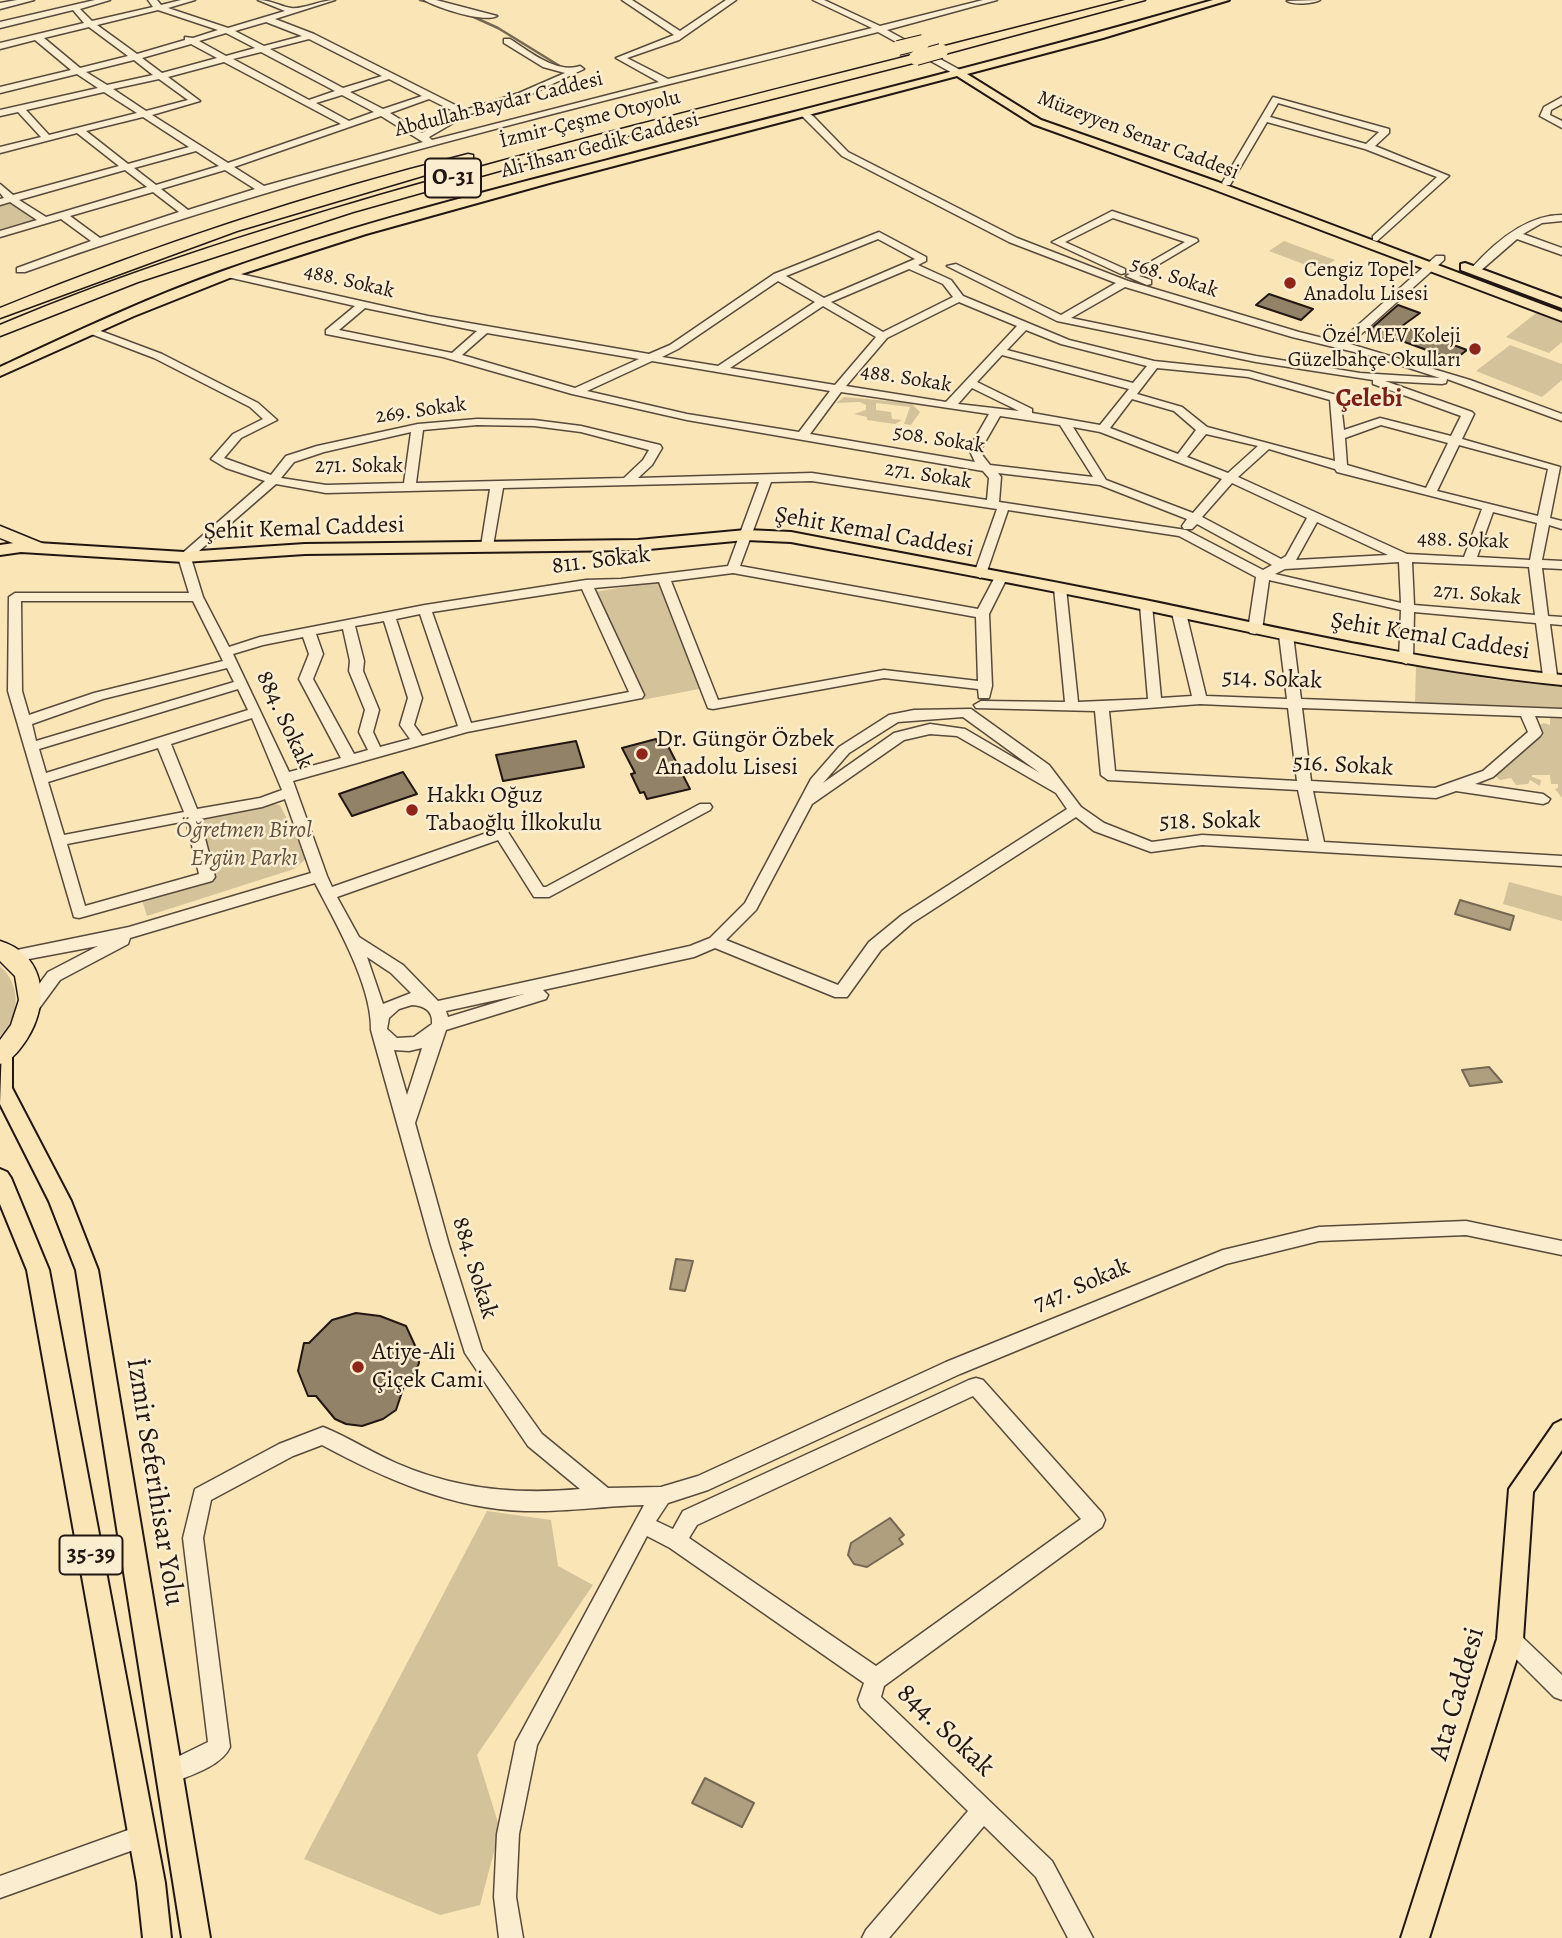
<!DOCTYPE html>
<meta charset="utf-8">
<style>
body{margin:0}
canvas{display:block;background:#f9e5b6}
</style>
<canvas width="1562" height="1938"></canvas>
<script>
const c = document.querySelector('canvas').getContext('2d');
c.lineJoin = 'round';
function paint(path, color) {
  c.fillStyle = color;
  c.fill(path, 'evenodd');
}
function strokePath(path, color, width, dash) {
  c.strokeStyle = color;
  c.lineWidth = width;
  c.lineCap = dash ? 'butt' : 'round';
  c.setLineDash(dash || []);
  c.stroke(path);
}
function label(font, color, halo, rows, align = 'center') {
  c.font = font + ' Alegreya,serif';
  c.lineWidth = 5;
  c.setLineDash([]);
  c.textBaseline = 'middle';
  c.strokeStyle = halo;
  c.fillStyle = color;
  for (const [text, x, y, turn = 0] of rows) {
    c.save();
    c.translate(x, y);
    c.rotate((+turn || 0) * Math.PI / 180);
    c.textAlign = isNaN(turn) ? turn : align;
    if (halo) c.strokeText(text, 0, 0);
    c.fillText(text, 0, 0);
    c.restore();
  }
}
paint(new Path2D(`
 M11 199 45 221 0 234V202Z
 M1284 241 1335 260 1319 270 1269 251Z
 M1536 313 1562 322V342L1549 353 1506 337Z
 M1510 345 1562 364V380L1542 397 1476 371Z
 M844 397 911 403 920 412 911 425 904 424 910 407 876 403V410L891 412 892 419 902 420 895 424 867 420V417L854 414 866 410V405L860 402 836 403Z
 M659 581 704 688 642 700 595 592Z
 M1416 666 1490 679 1562 687V709L1415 705Z
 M1562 714V798L1555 789 1558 788V784H1551L1550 775H1532V777L1541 780 1540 786 1530 780 1528 784 1516 785 1511 778 1500 780 1492 773 1538 726 1544 723 1550 725V718Z
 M262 802 280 805 307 858 294 869 147 916 142 900 203 883 192 814Z
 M1509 882 1562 896V921L1503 904Z
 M0 966C21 985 21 1015 0 1036Z
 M487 1511 551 1520 558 1566 593 1585 477 1755 500 1829 480 1905 440 1915 304 1859Z`), '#d4c29a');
const water = new Path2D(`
 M1460 900 1514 916 1510 930 1455 914Z
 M1489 1067 1502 1082 1470 1086 1462 1070Z
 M676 1259 693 1261 685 1291 670 1289Z
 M890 1518 904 1535 899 1539 903 1544 867 1567 854 1564 848 1555 851 1543Z
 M705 1778 754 1803 742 1827 692 1803Z`);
paint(water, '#b09f7e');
strokePath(water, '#776853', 2);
strokePath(new Path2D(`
 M420 0 432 3
 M467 14 498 28 563 68`), '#776853', 2.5);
const building = new Path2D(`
 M1269 294 1313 309 1301 320 1256 305Z
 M1398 305 1420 313 1402 326 1467 350 1454 360 1391 337 1387 340 1366 333Z
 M656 739 659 746 667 744 690 789 647 799 644 792 640 793 631 774 635 773 622 748Z
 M576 741 584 767 503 781 496 755Z
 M403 772 417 794 352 816 339 794Z
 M356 1313 380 1316 406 1326 418 1352 419 1363 415 1373 406 1380 396 1410 383 1419 362 1426 346 1424 335 1419 316 1396H308L298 1371 304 1343H309L332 1320Z`);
paint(building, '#928267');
strokePath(building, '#221612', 2);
const minor = new Path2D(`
 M17 0H34L0 9V3Z
 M95 0H110L80 9 92 21 153 7 148 0H157L161 5 181 0H195L168 8 228 28 285 11 258 0C271 0 279 6 291 8 300 10 322 0 335 0L275 19 314 34 465 110 519 93 565 73 543 67 504 43V39H510C529 51 556 74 580 66L584 69 525 97 467 115 429 137 432 140 659 82 616 58 674 35 622 0H632L680 31 726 0H736L679 40 627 58 668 79 872 28 813 0H824L880 26 983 0H997L887 30 962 71V75H956L878 32C591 104 303 172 25 272H17V268L91 241 61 219 0 237V231L37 220 10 202 0 205V199L4 198 0 193V184L13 195 119 166 77 133 0 153V147L41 137 18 112 0 116V110L98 88 77 74 0 93V87L71 70 35 40 0 49V43L84 23 73 10 0 28V22ZM158 10 218 30 193 38 185 37V40L137 54 97 25ZM266 22 302 36 264 46 235 31ZM89 27 128 56 80 68 44 38ZM226 33 255 48 226 56 199 41ZM309 39 382 76 343 88 270 49ZM191 44 217 58 162 73 142 58ZM261 52 335 91 309 100 233 59ZM134 60 153 75 107 85 86 72ZM224 62 341 124 228 163 152 115 200 101 168 77ZM159 79 188 100 146 111 113 89ZM389 79 422 96 383 109 350 92ZM104 92 137 113 49 135 26 110ZM342 95 374 112 349 121 316 103ZM429 99 457 113 422 133 390 113ZM381 116 423 142 264 186 234 167ZM143 117 189 147 128 164 86 131ZM196 151 219 166 156 185 134 168ZM125 170 147 187 46 217 19 200ZM225 170 255 189 188 210 161 189ZM153 192 179 212 100 238 70 216Z
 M424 0H436L497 16C483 23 438 8 424 0Z
 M1320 0C1313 4 1294 5 1287 1Z
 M1273 97 1389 129V133L1375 146 1449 176 1377 241 1373 240V236L1437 177 1365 149 1267 122 1230 185H1224L1222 183ZM1278 103 1379 132 1366 144 1270 117Z
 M1562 97V104L1551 110 1550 115 1562 121V128L1540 116 1544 107Z
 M804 110 813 116 848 152 1017 238 1128 281 1299 332 1339 342 1436 256H1444V260L1350 344 1470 380 1562 414V421L1447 379 1446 383 1442 384 1385 381 1472 412 1474 414 1462 439 1560 467 1550 518 1562 521V529L1549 525 1542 560 1562 561V569L1542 568 1548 616 1562 617V625L1550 624 1557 676 1550 680 1543 676 1536 623 1414 612 1413 660 1406 664 1399 660 1401 610 1269 580 1262 630 1255 634 1250 633 1248 630 1256 577 1179 536 1008 510 986 574 980 578 974 574 997 509 812 481 771 482 740 566 978 609 996 575H1006L1007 578 989 614 992 686 989 698H979L978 689 884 678 713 709 708 708 659 582 594 588 644 695 642 698 467 732 293 781 327 876 332 887 501 828 506 829 543 887H546L700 804H710L712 807 710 810 549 897H534L498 840 337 897 359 937 403 965 438 1001 690 946 710 938 745 903 811 779 839 747 889 715 914 710 971 709 1049 765 1081 807 1104 823 1152 842 1202 835 1309 841 1298 790 1108 780 1101 775 1095 711 976 708 974 705 981 701 1065 702 1054 588 1060 584 1066 588 1078 702 1148 699 1140 605 1146 601 1152 605 1161 698 1192 696 1172 613 1179 609 1186 613 1206 696 1287 699 1279 635 1286 631 1293 635 1301 699 1562 709V717L1535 716 1542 733 1540 736 1493 777 1475 784 1543 794 1550 799 1548 802 1543 804 1456 791 1436 798 1313 791 1324 842 1562 856V866L1202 845 1151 852 1094 831 1076 817 912 923 881 950 847 997H835L715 948 694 957 543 990 548 995 546 999 446 1030 415 1123 449 1245 482 1350 542 1434 608 1488 661 1487 698 1476 946 1362 1223 1250 1319 1227 1466 1221 1562 1241V1255L1466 1235 1319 1241 1226 1264 960 1374 708 1490 668 1503 656 1521 673 1529 683 1511 969 1380 976 1378 983 1380 1102 1513 1105 1520 1102 1527 884 1686 881 1697 1052 1861 1093 1938H1068L1036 1877 984 1826 889 1938H862L866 1930 968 1811 861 1707 858 1700 864 1683 670 1548 647 1536 537 1745 519 1834 516 1897 523 1938H499L494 1897 497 1834 516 1742 644 1505C604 1506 565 1512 525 1511 453 1509 385 1479 322 1445L293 1456 211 1500 203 1538 230 1747C222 1766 189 1776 171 1783L163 1780 160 1772 163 1764 208 1742 183 1538 195 1489 279 1444 323 1427C348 1437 371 1452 396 1463 455 1489 517 1495 580 1489L528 1446 465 1353 431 1245 371 1030C372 985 335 922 315 883L130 938 128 944 60 980 38 1010H26L24 1006 26 1002 48 972 98 946 13 962 7 960 5 956 7 952 129 927 311 873 285 799 262 807 200 819 215 877 212 881 79 918 74 917 8 691 9 597 15 593H189L178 557 265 481 226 468 211 459 233 434 263 419 250 407 154 358 86 332 85 330 90 327 162 354 258 403 277 420 241 438 224 458 271 475 286 456 317 446 418 424 477 419 534 420 581 426 660 445 662 448 652 465 638 478 812 473 987 500 989 478 983 471 687 420 572 394 443 357 326 334V330L355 306 223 276V272L227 271 428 316 649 354 670 345 774 274 879 232 926 257V261L918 265 951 280 963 296 1069 340 1154 361 1249 371 1340 396 1344 430 1380 418 1451 436 1461 416 1373 384V380L1256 362 1057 321 947 266 956 264 1061 315 1116 283 1009 242 842 156 801 115V111ZM878 239 915 259 824 298 786 276ZM909 269 943 284 953 297 883 332 831 302ZM778 281 815 302 718 366 662 357 678 349ZM1125 287 1292 337 1375 357 1440 378 1360 373 1256 356 1071 318ZM959 302 1017 326 946 402 846 386 887 338ZM823 306 876 337 835 385 730 368ZM365 308 477 331 452 353 339 330ZM1026 330 1061 344 1147 366 1133 383 1007 350ZM487 333 639 359 575 388 462 355ZM1002 355 1129 389 1100 425 1032 413V409L977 382ZM652 361 830 391 799 432 687 414 587 391ZM1157 368 1248 377 1330 400 1335 461 1207 427 1182 407 1137 394ZM972 388 1019 411 958 404ZM841 392 989 414 969 449 975 462 810 434ZM1132 399 1174 411 1196 430 1178 454 1110 428ZM1000 416 1060 425 1093 477 990 465 983 456 981 449ZM477 425 534 426 581 432 649 450 643 460 624 478 416 483 423 430ZM1381 425 1448 443 1426 488 1347 465 1345 438ZM1073 427 1100 432 1222 479 1193 513 1106 480ZM411 432 404 483 326 485 281 478 294 462 324 452ZM1206 434 1258 446 1228 473 1187 457ZM1459 445 1548 469 1538 516 1437 491ZM1269 449 1335 469 1337 472 1482 509 1464 557 1407 554 1238 477ZM998 473 1100 485 1187 519 1182 526 1184 529H1192L1197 524 1272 565 1263 570 1186 530 999 502 1001 477ZM759 482 728 566 621 579 586 580 425 605 260 637 229 647 203 597 191 558 276 484 326 493 490 489 481 546 487 550 493 546 503 488ZM1232 483 1307 518 1286 556 1281 559 1202 517ZM1493 512 1537 523 1530 560 1477 557ZM1317 522 1388 555 1296 560ZM1399 562 1401 603 1275 574 1285 569ZM1412 562 1529 567 1535 615 1414 605ZM733 573 976 617 978 681 884 670 718 700 671 581ZM582 589 629 692 471 723 432 612ZM21 601H193L223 661 94 693 29 715 22 691ZM420 614 458 726 422 736 414 725 422 698 396 619ZM384 621 408 698 400 725 410 739 380 747 373 732 379 710 363 671 364 661 355 626ZM343 629 350 661 349 671 365 710 359 732 368 750 354 754 313 679 323 654 316 634ZM303 637 309 654 299 679 341 758 289 772 233 654 263 645ZM227 668 234 682 36 741 32 724 103 699ZM238 689 248 710 46 773 39 749ZM1200 704 1288 708 1297 781 1115 771 1109 711ZM1302 708 1521 716 1528 732 1483 771 1435 788 1311 781ZM963 717 1040 773 965 729 930 724 894 733 823 783 849 753 898 722ZM252 718 282 790 260 798 197 809 171 744ZM930 734 957 736 1056 793 1067 809 902 915 869 942 838 985 726 940 756 910 812 804 904 740ZM158 748 184 812 64 835 48 782ZM186 821 199 874 85 906 67 844ZM367 957 391 973 411 993 383 1004ZM524 994 448 1017 446 1011ZM412 1005C425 1006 433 1011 432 1024L414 1037 397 1038 387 1029 389 1018 399 1009ZM422 1048 407 1095 394 1050 409 1051ZM973 1396 1081 1519 876 1666 689 1538 697 1525Z
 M1112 211 1197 239 1198 241 1139 276 1151 280V284L1147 285 1126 276 1185 242 1113 218 1065 242 1125 269V273L1121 274 1052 242Z
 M1562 215V221L1542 223 1523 234 1562 248V255L1517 239 1479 272 1470 270C1493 244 1525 215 1562 215Z
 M1510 1629 1517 1632 1562 1675V1700L1554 1697 1503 1646 1500 1639 1503 1632Z
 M142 1825 150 1828 153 1836 150 1844 0 1898V1876Z`);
const major = new Path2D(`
 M1213 0H1229L1103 38 967 74 1041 120 1218 182 1562 312V321L1210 188 1033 124 957 76 553 182 366 234 232 277 134 316 0 376V367C73 333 147 298 223 271 354 224 492 190 627 155 823 104 1019 56 1213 0Z
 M1465 263 1562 299V308L1461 270V264Z
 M746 530 791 532C909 555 1027 576 1145 600 1284 629 1420 661 1562 675V685C1420 671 1285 639 1145 610 1027 585 909 564 791 542L746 540 638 550 305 554 184 562 21 552 0 555V545L21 542 184 552 305 544 638 540Z
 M2 1045 9 1048 12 1053V1088L71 1201 98 1270 210 1938H182L76 1270 49 1201 0 1104Z
 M0 1169 7 1172 11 1178 49 1270 165 1883 171 1938H143L137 1883 27 1270 0 1204Z
 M1562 1420V1450L1533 1492 1523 1639 1429 1938H1401L1497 1639 1509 1489 1554 1424Z`);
const highway = new Path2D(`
 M1125 0H1145L941 55 935 51 937 48Z
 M916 54 922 58 921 61 595 144 353 212 138 282 0 336V325C123 273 251 233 380 195 557 144 737 99 916 54Z
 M468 154 473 155V161L237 231 0 318V308C152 246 309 194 468 154Z
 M0 526 44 544 47 548 38 553 0 538Z
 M0 941C46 955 50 1003 27 1039 20 1049 13 1060 0 1064V1040L11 1025 19 1000 15 976 0 961Z`);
strokePath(minor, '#584a3b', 3);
strokePath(major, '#221612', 4);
strokePath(highway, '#221612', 3);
paint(minor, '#fbeed0');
paint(major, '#f9e5b6');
paint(highway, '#f9e5b6');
const highwayBridge = new Path2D(`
 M898 48 923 42
 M916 58 941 51`);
strokePath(highwayBridge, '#221612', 16, []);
strokePath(highwayBridge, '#f9e5b6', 14);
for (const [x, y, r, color] of [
 [1290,283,7,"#8f2418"],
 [1475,349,7,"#8f2418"],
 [642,754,7,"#8f2418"],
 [412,810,7,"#8f2418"],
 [358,1367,7,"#8f2418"]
]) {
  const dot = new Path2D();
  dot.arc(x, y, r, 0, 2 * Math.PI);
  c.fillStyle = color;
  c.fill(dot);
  strokePath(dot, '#fbeed0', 2.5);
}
label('21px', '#221612', '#fbeed0', [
 ["Abdullah Baydar Caddesi",499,105,-14],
 ["İzmir-Çeşme Otoyolu",590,120,-14],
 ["Müzeyyen Senar Caddesi",1138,136,21],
 ["Ali İhsan Gedik Caddesi",600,146,-15],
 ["568. Sokak",1174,278,18],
 ["488. Sokak",349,282,13],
 ["488. Sokak",906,379,9],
 ["269. Sokak",421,411,-8],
 ["508. Sokak",939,440,9],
 ["271. Sokak",359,467],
 ["271. Sokak",928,476,9],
 ["488. Sokak",1463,541,2],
 ["271. Sokak",1477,595,5]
]);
label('21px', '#221612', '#fbeed0', [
 ["Cengiz Topel",1304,271],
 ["Anadolu Lisesi",1304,295],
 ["Özel MEV Koleji",1461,337,"right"],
 ["Güzelbahçe Okulları",1461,361,"right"]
], 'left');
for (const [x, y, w] of [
 [453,178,56],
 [91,1555,63]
]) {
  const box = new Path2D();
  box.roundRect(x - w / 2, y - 19.5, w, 39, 5);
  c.fillStyle = '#fbeed0';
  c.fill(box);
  strokePath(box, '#221612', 2);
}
label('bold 23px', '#221612', null, [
 ["O-31",453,178],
 ["35-39",91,1555]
]);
label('24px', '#221612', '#fbeed0', [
 ["Şehit Kemal Caddesi",304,529,-2],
 ["Şehit Kemal Caddesi",874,533,10],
 ["811. Sokak",601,561,-7],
 ["Şehit Kemal Caddesi",1430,637,9],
 ["514. Sokak",1272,680,2],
 ["884. Sokak",284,720,65],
 ["516. Sokak",1343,766,3],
 ["518. Sokak",1210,822,-1],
 ["884. Sokak",474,1268,73],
 ["747. Sokak",1082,1286,-23]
]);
label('24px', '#221612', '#fbeed0', [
 ["Dr. Güngör Özbek",656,740],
 ["Anadolu Lisesi",656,768],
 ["Hakkı Oğuz",426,796],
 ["Tabaoğlu İlkokulu",426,824],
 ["Atiye-Ali",372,1353],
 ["Çiçek Cami",372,1381]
], 'left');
label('italic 24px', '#605242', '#fbeed0', [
 ["Öğretmen Birol",244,831],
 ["Ergün Parkı",244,859]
]);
label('bold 26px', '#7a1f14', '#fbeed0', [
 ["Çelebi",1369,400]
]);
label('28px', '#221612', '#fbeed0', [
 ["İzmir Seferihisar Yolu",154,1482,81],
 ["Ata Caddesi",1458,1694,-74],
 ["844. Sokak",945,1731,43]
]);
</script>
